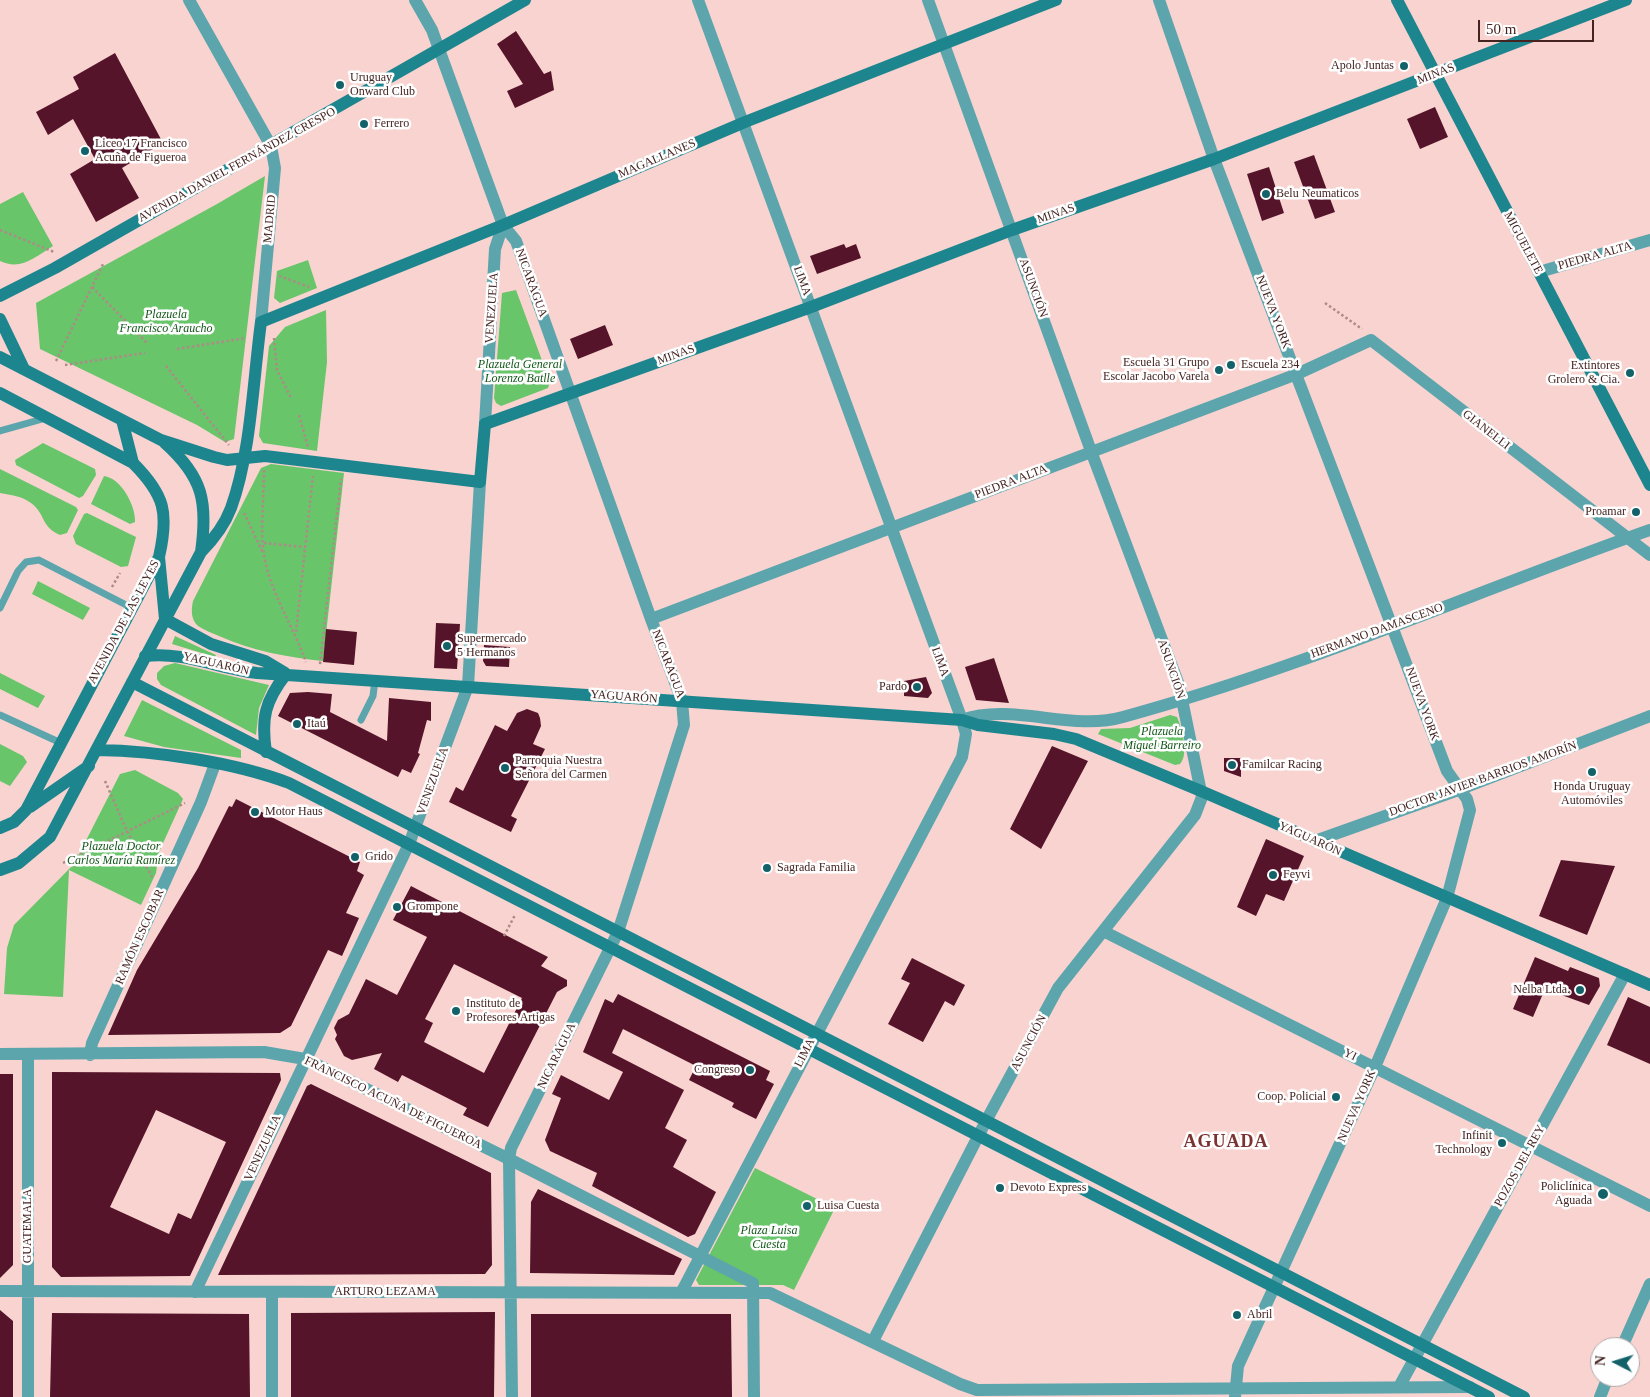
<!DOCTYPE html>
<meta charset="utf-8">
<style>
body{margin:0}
#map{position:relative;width:1650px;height:1397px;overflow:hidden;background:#f8d3d0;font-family:"Times New Roman",serif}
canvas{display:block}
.north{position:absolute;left:1590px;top:1337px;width:50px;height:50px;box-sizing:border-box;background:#fefefe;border:1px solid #b4a6a6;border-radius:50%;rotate:275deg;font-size:14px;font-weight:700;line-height:20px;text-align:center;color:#442321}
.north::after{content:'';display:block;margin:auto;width:18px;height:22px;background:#136269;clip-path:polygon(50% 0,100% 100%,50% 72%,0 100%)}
.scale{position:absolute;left:1478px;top:20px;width:116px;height:22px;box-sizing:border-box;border:2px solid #442321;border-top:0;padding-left:6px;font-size:15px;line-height:18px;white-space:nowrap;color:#442321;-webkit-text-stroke:4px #fefefe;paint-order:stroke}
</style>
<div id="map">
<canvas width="1650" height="1397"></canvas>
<div class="north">N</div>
<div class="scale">50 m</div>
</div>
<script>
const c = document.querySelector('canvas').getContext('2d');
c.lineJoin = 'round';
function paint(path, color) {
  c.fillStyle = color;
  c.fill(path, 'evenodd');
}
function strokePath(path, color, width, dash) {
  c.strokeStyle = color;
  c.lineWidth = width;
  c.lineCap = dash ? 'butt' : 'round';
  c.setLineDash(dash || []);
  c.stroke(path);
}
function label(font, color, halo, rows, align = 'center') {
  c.font = font + ' "Times New Roman",serif';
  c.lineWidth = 5;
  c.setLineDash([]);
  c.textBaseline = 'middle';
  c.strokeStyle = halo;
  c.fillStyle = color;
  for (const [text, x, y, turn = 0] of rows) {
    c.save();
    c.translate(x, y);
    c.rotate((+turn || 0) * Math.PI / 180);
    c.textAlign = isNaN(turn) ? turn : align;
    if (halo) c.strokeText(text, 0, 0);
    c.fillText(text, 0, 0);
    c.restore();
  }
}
paint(new Path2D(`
 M265 176 234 439 225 442 197 425 40 349 36 303 217 204Z
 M23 192 53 246C35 257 21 271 0 261V204Z
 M308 260 317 288 280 303 274 298 277 271Z
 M516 290 550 382 548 388 501 406 496 403 494 398 502 293Z
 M326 310 327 362 317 451 263 443 259 436 269 346 285 327Z
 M43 443 95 469 96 475 83 496 79 498 16 465 15 460Z
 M271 464 344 473 323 661C286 657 253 651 219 636 212 633 204 630 198 626 191 620 191 610 193 601L261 468Z
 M0 469 76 507 78 510 67 533 60 535C40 526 46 514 31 503 22 496 11 495 0 493Z
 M104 476C121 478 136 506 135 522L130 524 91 504Z
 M87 513 136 537 128 566 121 567 76 544 73 536 84 514Z
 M38 581 90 608 83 620 32 594Z
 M175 636 216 655 215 657 172 644Z
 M175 663 269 685 259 708 256 735 161 685 157 679V673L164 666Z
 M0 673 45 696 38 708 0 689Z
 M142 700 241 750V758L164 747 124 736Z
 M1170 715 1177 717C1182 728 1189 755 1180 764L1175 765 1098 734 1101 729 1130 728Z
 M0 744 23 756 27 762 10 786 0 781Z
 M135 770 178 793 183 799 159 852 156 873 141 905 69 870 63 997 4 994 7 948 14 925 74 864 120 774Z
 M755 1168 835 1208 794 1290 783 1285H699L696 1280Z`), '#68c56a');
paint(new Path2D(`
 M516 31 544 74 551 71 554 90 515 108 507 91 523 84 497 44Z
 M115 53 163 143 122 168 139 198 96 222 70 174 95 159 73 119 48 135 36 112 79 89 73 77Z
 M1435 107 1448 137 1420 149 1407 119Z
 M1314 155 1335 212 1315 219 1294 162Z
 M1269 167 1284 213 1262 221 1247 174Z
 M844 244 846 248 856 244 861 258 817 274 810 256Z
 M605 325 613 345 578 359 570 339Z
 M436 623 460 624 457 669 434 668Z
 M326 629 357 632 354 665 323 662Z
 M484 645 510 647 509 667 486 666 483 661Z
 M994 658 1009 703 976 700 965 667Z
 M926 677 932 693 928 698 904 696V681Z
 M308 692 332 694 330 712 387 741 389 698 431 702V721L427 720 418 753 420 754 411 773 402 769 398 777 278 716 290 693Z
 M527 709 538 713 540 718 541 726 533 744 545 749 511 816 517 819 511 832 449 802 456 787 463 791 495 725 507 731 517 713Z
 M1052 746 1088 761 1041 849 1010 829Z
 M1224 758H1241V777L1224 771Z
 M236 799 360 862 357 871 364 875 346 913 359 918 342 956 328 950 291 1026 280 1033 108 1035 137 970 198 868 229 806 232 807Z
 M1266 839 1304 856 1284 901 1266 894 1256 916 1237 907Z
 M1561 860 1615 866 1587 935 1539 916Z
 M411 886 548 957 541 966 567 980V986L557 992 488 1127 463 1115 467 1108 402 1075 398 1082 374 1069 382 1053 352 1060 344 1056 335 1039 337 1035 334 1028 338 1020 349 1014 366 979 397 995 427 937 393 920ZM454 964 522 998 484 1073 424 1042 433 1023 425 1019Z
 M1535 957 1568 971 1570 967 1599 978 1600 986 1589 1005 1545 989 1533 1017 1513 1009Z
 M912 958 965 985 954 1006 945 1001 923 1042 888 1024 910 983 901 979Z
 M618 994 770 1071 766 1080 774 1084 756 1119 732 1107 734 1103 689 1080 696 1066 623 1029 612 1053 684 1090 665 1128 687 1140 673 1167 716 1192 695 1234 688 1237 592 1186 597 1173 550 1151 545 1140 561 1098 552 1094 561 1075 609 1100 623 1072 583 1052 605 999 613 1003Z
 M1628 997 1650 1007V1064L1607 1045Z
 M52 1072 280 1073 281 1080 190 1276 61 1277 52 1267ZM156 1110 226 1142 191 1219 178 1213 169 1234 110 1207Z
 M0 1074H13V1265L0 1278Z
 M311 1084 491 1173 492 1265 485 1274 218 1275 307 1086Z
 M538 1189 682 1259 674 1275 530 1273 531 1202Z
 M0 1310 13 1321V1397H0Z
 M495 1312 494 1397H291V1313Z
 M52 1313 249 1314 250 1397H50Z
 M531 1314H731L732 1397H531Z`), '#56142a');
strokePath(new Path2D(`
 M0 230 54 252
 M279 276 309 287
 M92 287 147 343
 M1325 303 1362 329
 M274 338 277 370 291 398
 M177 349 246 338
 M56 361 104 262
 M65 365 145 353
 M166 366 229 445
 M299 415 308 447
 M264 470C264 495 260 531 264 555 270 592 293 626 306 662
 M244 513 263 553
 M264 543 305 547
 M112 587 120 573
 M296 632 313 476
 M320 664 341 479
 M105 781 127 831 152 877
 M63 863 185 803
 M504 936 515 915`), '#ae8b88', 2.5, [2.5, 2.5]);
strokePath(new Path2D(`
 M0 431 46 418
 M0 608 18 571 26 562 39 560 132 608
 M0 715 61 743
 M361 720 373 696 375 680`), '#5ca5ac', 7);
strokePath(new Path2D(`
 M189 0 271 146 275 168 261 322
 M415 0 432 30 503 225 516 241 651 619 682 701 684 725 618 932 511 1148 509 1159 512 1397
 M1159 0 1214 159 1447 771 1467 799 1470 810 1447 898 1375 1067 1238 1366 1235 1397
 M1539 272 1650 240
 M485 424 495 249 503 225
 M651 619 1297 374 1371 340 1650 555
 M962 720C1012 702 1071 732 1123 717 1303 668 1474 592 1650 530
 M1315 841 1461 789 1650 716
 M1103 931 1650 1206
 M0 1054 264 1052 305 1059 509 1159 753 1283 754 1397
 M90 1055 92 1043 201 802 215 764
 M0 1291 770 1293 960 1384 977 1390 1470 1387
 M195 1292 409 844 468 686 480 482
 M681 1293 962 757 966 734 962 720 698 0
 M873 1341 986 1121 1058 988 1195 815 1202 797 1179 685 1091 451 928 0
 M1622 1347 1650 1284
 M1399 1387 1625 974
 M28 1397V1055
 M272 1397V1292
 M1600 1397 1608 1377`), '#5ca5ac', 12);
strokePath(new Path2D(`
 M1397 0 1650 485
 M0 296 55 268 525 0
 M0 319 24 369
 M0 357 161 440 214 457 227 460 265 456 480 482 485 424 811 307 1012 230 1214 159 1626 0
 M0 393 133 463C165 495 169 513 159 557L26 810 14 822 0 828
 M122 420 133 463
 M165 443C203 477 208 502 201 552
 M159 557 165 619 211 644 265 661 285 673
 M145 656C184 651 219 669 257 673L962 720 978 725 1054 734 1076 739 1201 791 1650 985
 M132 682 1524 1397
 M97 750C158 751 233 762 289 783L1489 1397
 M266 752C261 718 265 701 286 674
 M30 807 89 766
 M0 870 19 863 50 837 201 552C213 540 225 524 231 508 251 453 253 381 261 322L503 225 745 122 1056 0`), '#1d858e', 12);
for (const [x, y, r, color] of [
 [1404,66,5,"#136269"],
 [340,85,5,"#136269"],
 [364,124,5,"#136269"],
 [85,151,5,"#136269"],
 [1266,194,5,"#136269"],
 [1231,365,5,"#136269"],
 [1219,370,5,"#136269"],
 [1630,373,5,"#136269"],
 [1636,512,5,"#136269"],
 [447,646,5,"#136269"],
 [917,687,5,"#136269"],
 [297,724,5,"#136269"],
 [1232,765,5,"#136269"],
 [505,768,5,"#136269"],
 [1592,772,5,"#136269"],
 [255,812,5,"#136269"],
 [355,857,5,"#136269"],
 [767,868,5,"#136269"],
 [1273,875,5,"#136269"],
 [397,907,5,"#136269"],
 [1580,990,5,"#136269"],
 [456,1011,5,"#136269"],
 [750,1070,5,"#136269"],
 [1336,1097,5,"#136269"],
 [1502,1143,5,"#136269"],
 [1000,1188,5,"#136269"],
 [1603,1194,6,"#136269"],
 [807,1206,5,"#136269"],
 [1237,1315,5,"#136269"]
]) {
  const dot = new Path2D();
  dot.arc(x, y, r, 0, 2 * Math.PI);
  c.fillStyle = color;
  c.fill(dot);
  strokePath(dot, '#fefefe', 2);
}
label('12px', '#442321', '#fefefe', [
 ["Apolo Juntas",1394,66,"right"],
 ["Uruguay",350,78],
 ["Onward Club",350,92],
 ["Ferrero",374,124],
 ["Liceo 17 Francisco",95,144],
 ["Acuña de Figueroa",95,158],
 ["Belu Neumaticos",1276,194],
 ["Escuela 31 Grupo",1209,363,"right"],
 ["Escolar Jacobo Varela",1209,377,"right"],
 ["Escuela 234",1241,365],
 ["Extintores",1620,366,"right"],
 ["Grolero & Cia.",1620,380,"right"],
 ["Proamar",1626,512,"right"],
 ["Supermercado",457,639],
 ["5 Hermanos",457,653],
 ["Pardo",907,687,"right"],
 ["Itaú",307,724],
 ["Parroquia Nuestra",515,761],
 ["Señora del Carmen",515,775],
 ["Familcar Racing",1242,765],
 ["Honda Uruguay",1592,787,"center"],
 ["Automóviles",1592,801,"center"],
 ["Motor Haus",265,812],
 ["Grido",365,857],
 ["Sagrada Familia",777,868],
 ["Feyvi",1283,875],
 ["Grompone",407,907],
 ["Nelba Ltda.",1570,990,"right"],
 ["Instituto de",466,1004],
 ["Profesores Artigas",466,1018],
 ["Congreso",740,1070,"right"],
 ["Coop. Policial",1326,1097,"right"],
 ["Infinit",1492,1136,"right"],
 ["Technology",1492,1150,"right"],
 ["Policlínica",1592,1187,"right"],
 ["Aguada",1592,1201,"right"],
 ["Devoto Express",1010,1188],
 ["Luisa Cuesta",817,1206],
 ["Abril",1247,1315]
], 'left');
label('12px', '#442321', '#fefefe', [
 ["MINAS",1436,74,-21],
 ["MAGALLANES",657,159,-23],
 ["AVENIDA DANIEL FERNÁNDEZ CRESPO",237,165,-29],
 ["MINAS",1056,214,-19],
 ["MADRID",270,219,-85],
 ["MIGUELETE",1523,243,62],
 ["PIEDRA ALTA",1595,256,-16],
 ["LIMA",802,281,70],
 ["NICARAGUA",531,283,70],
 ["ASUNCIÓN",1033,288,70],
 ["VENEZUELA",492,308,-86],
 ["NUEVA YORK",1273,312,69],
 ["MINAS",676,355,-20],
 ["GIANELLI",1486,430,38],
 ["PIEDRA ALTA",1011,482,-21],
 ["AVENIDA DE LAS LEYES",124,622,-62],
 ["HERMANO DAMASCENO",1377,631,-20],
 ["LIMA",940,662,70],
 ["YAGUARÓN",216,664,13],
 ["NICARAGUA",668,664,69],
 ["ASUNCIÓN",1171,669,71],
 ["YAGUARÓN",624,697,4],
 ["NUEVA YORK",1422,704,70],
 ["DOCTOR JAVIER BARRIOS AMORÍN",1483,779,-20],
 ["VENEZUELA",433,781,-70],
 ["YAGUARÓN",1310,839,24],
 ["RAMÓN ESCOBAR",140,937,-66],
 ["ASUNCIÓN",1029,1043,-62],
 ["LIMA",805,1053,-63],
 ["YI",1350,1055,27],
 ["NICARAGUA",557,1056,-64],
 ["FRANCISCO ACUÑA DE FIGUEROA",393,1103,26],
 ["NUEVA YORK",1357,1106,-66],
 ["VENEZUELA",263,1148,-65],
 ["POZOS DEL REY",1520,1166,-61],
 ["GUATEMALA",28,1226,-90],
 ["ARTURO LEZAMA",385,1292]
]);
label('italic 12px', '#125718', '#fefefe', [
 ["Plazuela",166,315],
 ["Francisco Araucho",166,329],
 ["Plazuela General",520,365],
 ["Lorenzo Batlle",520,379],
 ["Plazuela",1162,732],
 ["Miguel Barreiro",1162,746],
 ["Plazuela Doctor",121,847],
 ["Carlos María Ramírez",121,861],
 ["Plaza Luisa",769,1231],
 ["Cuesta",769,1245]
]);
c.letterSpacing = '1px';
label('bold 18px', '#7b3230', '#fefefe', [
 ["AGUADA",1226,1142]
]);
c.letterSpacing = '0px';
</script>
